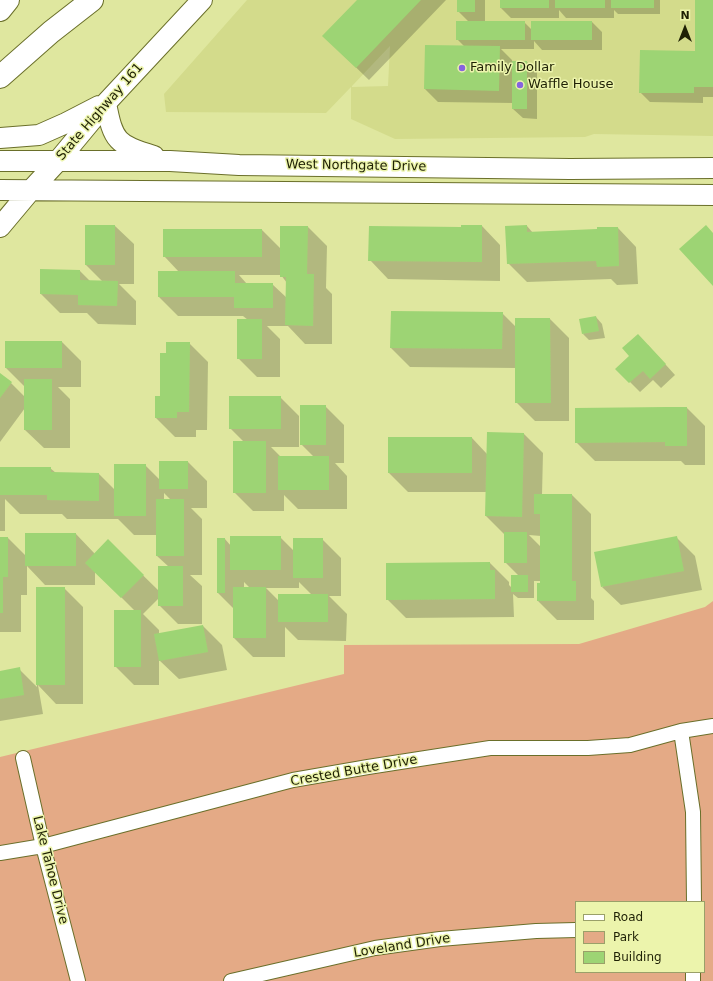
<!DOCTYPE html>
<style>
body{margin:0}
#map{position:relative;width:713px;height:981px;overflow:hidden;background:#dfe79f;font-family:"DejaVu Sans",sans-serif}
canvas{display:block}
.legend{position:absolute;left:575px;top:901px;width:130px;height:72px;box-sizing:border-box;background:#ecf4ac;border:1px solid #9aa069;margin:0;padding:5px 7px;list-style:none;font-size:12px;color:#1f2105}
.legend li{display:flex;align-items:center;gap:8px;height:20px}
.legend b{width:20px;border:1px solid #9aa069}
.north{position:absolute;left:665px;top:8px;width:40px;height:40px;-webkit-text-stroke:3px #ecf4ac;paint-order:stroke;rotate:0deg;font-size:11px;font-weight:700;line-height:16px;text-align:center;color:#1f2105}
.north::after{content:'';display:block;margin:auto;width:14px;height:18px;background:#1f2105;clip-path:polygon(50% 0,100% 100%,50% 72%,0 100%)}
</style>
<div id="map">
<canvas width="713" height="981"></canvas>
<ul class="legend">
<li><b style="height:5px;background:#fff"></b>Road</li>
<li><b style="height:11px;background:#e4aa86"></b>Park</li>
<li><b style="height:11px;background:#9dd474"></b>Building</li>
</ul>
<div class="north">N</div>
</div>
<script>
const c = document.querySelector('canvas').getContext('2d');
c.lineJoin = 'round';
function paint(path, color) {
  c.fillStyle = color;
  c.fill(path, 'evenodd');
}
function strokePath(path, color, width, dash) {
  c.strokeStyle = color;
  c.lineWidth = width;
  c.lineCap = dash ? 'butt' : 'round';
  c.setLineDash(dash || []);
  c.stroke(path);
}
function label(font, color, halo, rows, align = 'center') {
  c.font = font + ' "DejaVu Sans",sans-serif';
  c.lineWidth = 3;
  c.setLineDash([]);
  c.textBaseline = 'middle';
  c.strokeStyle = halo;
  c.fillStyle = color;
  for (const [text, x, y, turn = 0] of rows) {
    c.save();
    c.translate(x, y);
    c.rotate((+turn || 0) * Math.PI / 180);
    c.textAlign = isNaN(turn) ? turn : align;
    if (halo) c.strokeText(text, 0, 0);
    c.fillText(text, 0, 0);
    c.restore();
  }
}
paint(new Path2D(`
 M247 0H713V136L594 134 585 137 395 139 351 119V87L326 113 166 112 164 94ZM390 46 388 86 352 87V86Z`), '#d3db8b');
paint(new Path2D(`
 M713 601V981H0V757L344 674V645L579 644 705 607ZM576 902H704V972H576Z`), '#e4aa86');
paint(new Path2D(`
 M358 0H446L369 80 337 49Z
 M458 0H485V22H524L532 30V22H592L602 32V50H542L534 41V49H501L512 60V62H527L537 72V119L523 118 513 109V103L438 102 425 89 464 46 457 39 469 22 458 11Z
 M501 0H660V14H618L614 10V18H566L559 10V18H511L501 8Z
 M696 0H713V101V97H703V103L650 102 640 92 696 52Z
 M86 226H115L134 244V284H119L136 301V325L98 324 87 313H60L41 294 80 271 91 282H103L86 265Z
 M482 226 500 245V281L388 279 370 260Z
 M527 226 533 233 598 230 618 228 636 247 638 284 617 285 611 279 527 282 508 263Z
 M308 227 327 246 326 288 332 294V344H305L288 326H267L280 339V377H257L238 358 248 320 243 316H178L159 297 179 272 164 256 262 230 281 249ZM239 275H281L287 283V298L272 284H247Z
 M502 313 516 327 550 319 569 338V421H535L516 402V368L410 367 391 348Z
 M596 317 602 324 605 338 589 340 583 334Z
 M62 342 81 361V387H58L70 399V448H44L25 430V408L0 442V374L11 383 25 397V387L6 368Z
 M189 343 208 362 207 430H196V437H175L156 418 161 397 167 354Z
 M648 345 675 375 661 388 653 380 640 392 617 369Z
 M280 397 299 416V447H271L281 457H314L301 444 325 406 344 425V463H335L347 476V509H298L284 495V511H253L234 492 244 442 230 428Z
 M687 408 705 426V465H685L681 461H595L576 442Z
 M524 434 543 453 542 495H572L591 514V598L594 601V620H557L538 601 541 581H534V598H518L513 594 514 617 406 618 387 599 490 563 509 582V585L512 588 519 576 505 562V535L486 516V492H408L389 473 472 438 487 454ZM529 535 541 536V547Z
 M188 462 207 481V508H191L202 519V575H190L202 586V624H178L159 605V598L143 614 159 630V634L203 626 222 645 227 670 179 679 159 660V685H134L115 666 135 611 95 571V585H45L27 566V595H21V632H0V538H8L26 556 76 534 95 554 108 541 159 591 169 567 157 556V535H134L118 519H67L62 514H20L5 499V531H0V477L50 468 56 473 99 474 115 490 145 465 160 480ZM164 493 171 500H164Z
 M280 537 294 551 322 539 341 558V596H329L347 614 346 641 298 640 285 627V657H253L234 638V609L218 593 225 539 231 546ZM244 582 250 588H244ZM299 582 312 595 279 601 266 588H299Z
 M676 537 695 556 702 590 621 605 602 587Z
 M37 588H64L83 607V704H56L38 685 43 714 0 721V672L19 669 37 687Z`), '#0003');
paint(new Path2D(`
 M357 0H421L356 68 322 36Z
 M457 0H475V12H457Z
 M500 0H549V8H500Z
 M555 0H605V8H555Z
 M611 0H654V8H611Z
 M695 0H713V87H694V93H639L640 50 695 51Z
 M456 21H525V40H456Z
 M531 21H592V40H531Z
 M425 45 500 46 499 91 424 89Z
 M512 61H527V109H512Z
 M85 225H115V265H85Z
 M461 225H482V262L368 261 369 226 461 227Z
 M527 225V232L597 229V227H618L619 266 597 267 596 261 507 264 505 226Z
 M706 225 713 233V286L679 249Z
 M280 226H308L307 274H314L313 326 285 325 286 277H280Z
 M163 229H262V257H163Z
 M40 269 80 270V280L118 281 117 306 78 305V295L40 294Z
 M158 271H235V283H273V308H234V297H158Z
 M391 311 503 312 502 349 390 348Z
 M596 316 599 331 582 334 579 319Z
 M515 318H550L551 403H515Z
 M237 319H262V359H237Z
 M638 334 666 364 650 379 643 371 629 383 615 369 629 356 622 348Z
 M5 341H62V368H5Z
 M166 342H190L189 412H177V418H155V396H160V353H166Z
 M0 373 12 382 0 398Z
 M24 379H52V430H24Z
 M229 396H281V429H229Z
 M300 405H326V445H300Z
 M666 407H687V446H665V442L575 443V408Z
 M487 432 524 433 522 517 485 516Z
 M388 437H472V473H388Z
 M233 441H266V493H233Z
 M278 456H329V490H278Z
 M159 461H188V489H159Z
 M114 464H146V516H114Z
 M0 467H51V472L99 473V501L47 500V495H0Z
 M534 494H572V581H576V601H537V583H540V514H534Z
 M156 499H184V556H156Z
 M504 532H527V563H504Z
 M25 533H76V566H25Z
 M230 536H281V570H230Z
 M677 536 684 571 601 587 594 552Z
 M0 537H8V577H3V613H0Z
 M217 538H225V593H217Z
 M293 538H323V578H293Z
 M108 539 144 575 121 598 85 563Z
 M490 562V570H495V599L386 600V563Z
 M158 566H183V606H158Z
 M511 575H528V592H511Z
 M36 587H65V685H36Z
 M233 587H266V638H233Z
 M278 594H328V622H278Z
 M114 610H141V667H114Z
 M203 625 208 652 159 661 154 634Z
 M20 667 24 695 0 699V671Z`), '#9dd474');
const street = new Path2D(`
 M681 731 693 812 694 902
 M23 758 43 846 78 981
 M0 853 43 846 293 780 368 767 490 748H588L630 745 681 731 713 726
 M231 981 375 948 440 939 536 931 576 930
 M693 981V972`);
const secondary = new Path2D(`
 M106 103C113 141 117 145 154 156
 M0 138 39 135 66 123 99 106
 M0 161H170L239 165 570 169 713 168
 M0 190 713 195
 M0 227 31 190 57 162 106 103 202 0`);
const highway = new Path2D(`
 M0 10 8 0
 M0 77 51 32 92 0`);
strokePath(street, '#6a6f2a', 16);
strokePath(secondary, '#6a6f2a', 22);
strokePath(highway, '#6a6f2a', 24);
strokePath(street, '#fff', 14);
strokePath(secondary, '#fff', 20);
strokePath(highway, '#fff', 22);
for (const [x, y, r, color] of [
 [462,68,4,"#8664df"],
 [520,85,4,"#8664df"]
]) {
  const dot = new Path2D();
  dot.arc(x, y, r, 0, 2 * Math.PI);
  c.fillStyle = color;
  c.fill(dot);
  strokePath(dot, '#ecf4ac', 1.5);
}
label('13px', '#1f2105', '#ecf4ac', [
 ["Family Dollar",470,68],
 ["Waffle House",528,85]
], 'left');
label('13px', '#1f2105', '#ecf4ac', [
 ["State Highway 161",100,112,-49],
 ["West Northgate Drive",356,166,1],
 ["Crested Butte Drive",354,771,-10],
 ["Lake Tahoe Drive",50,870,76],
 ["Loveland Drive",402,946,-9]
]);
</script>
